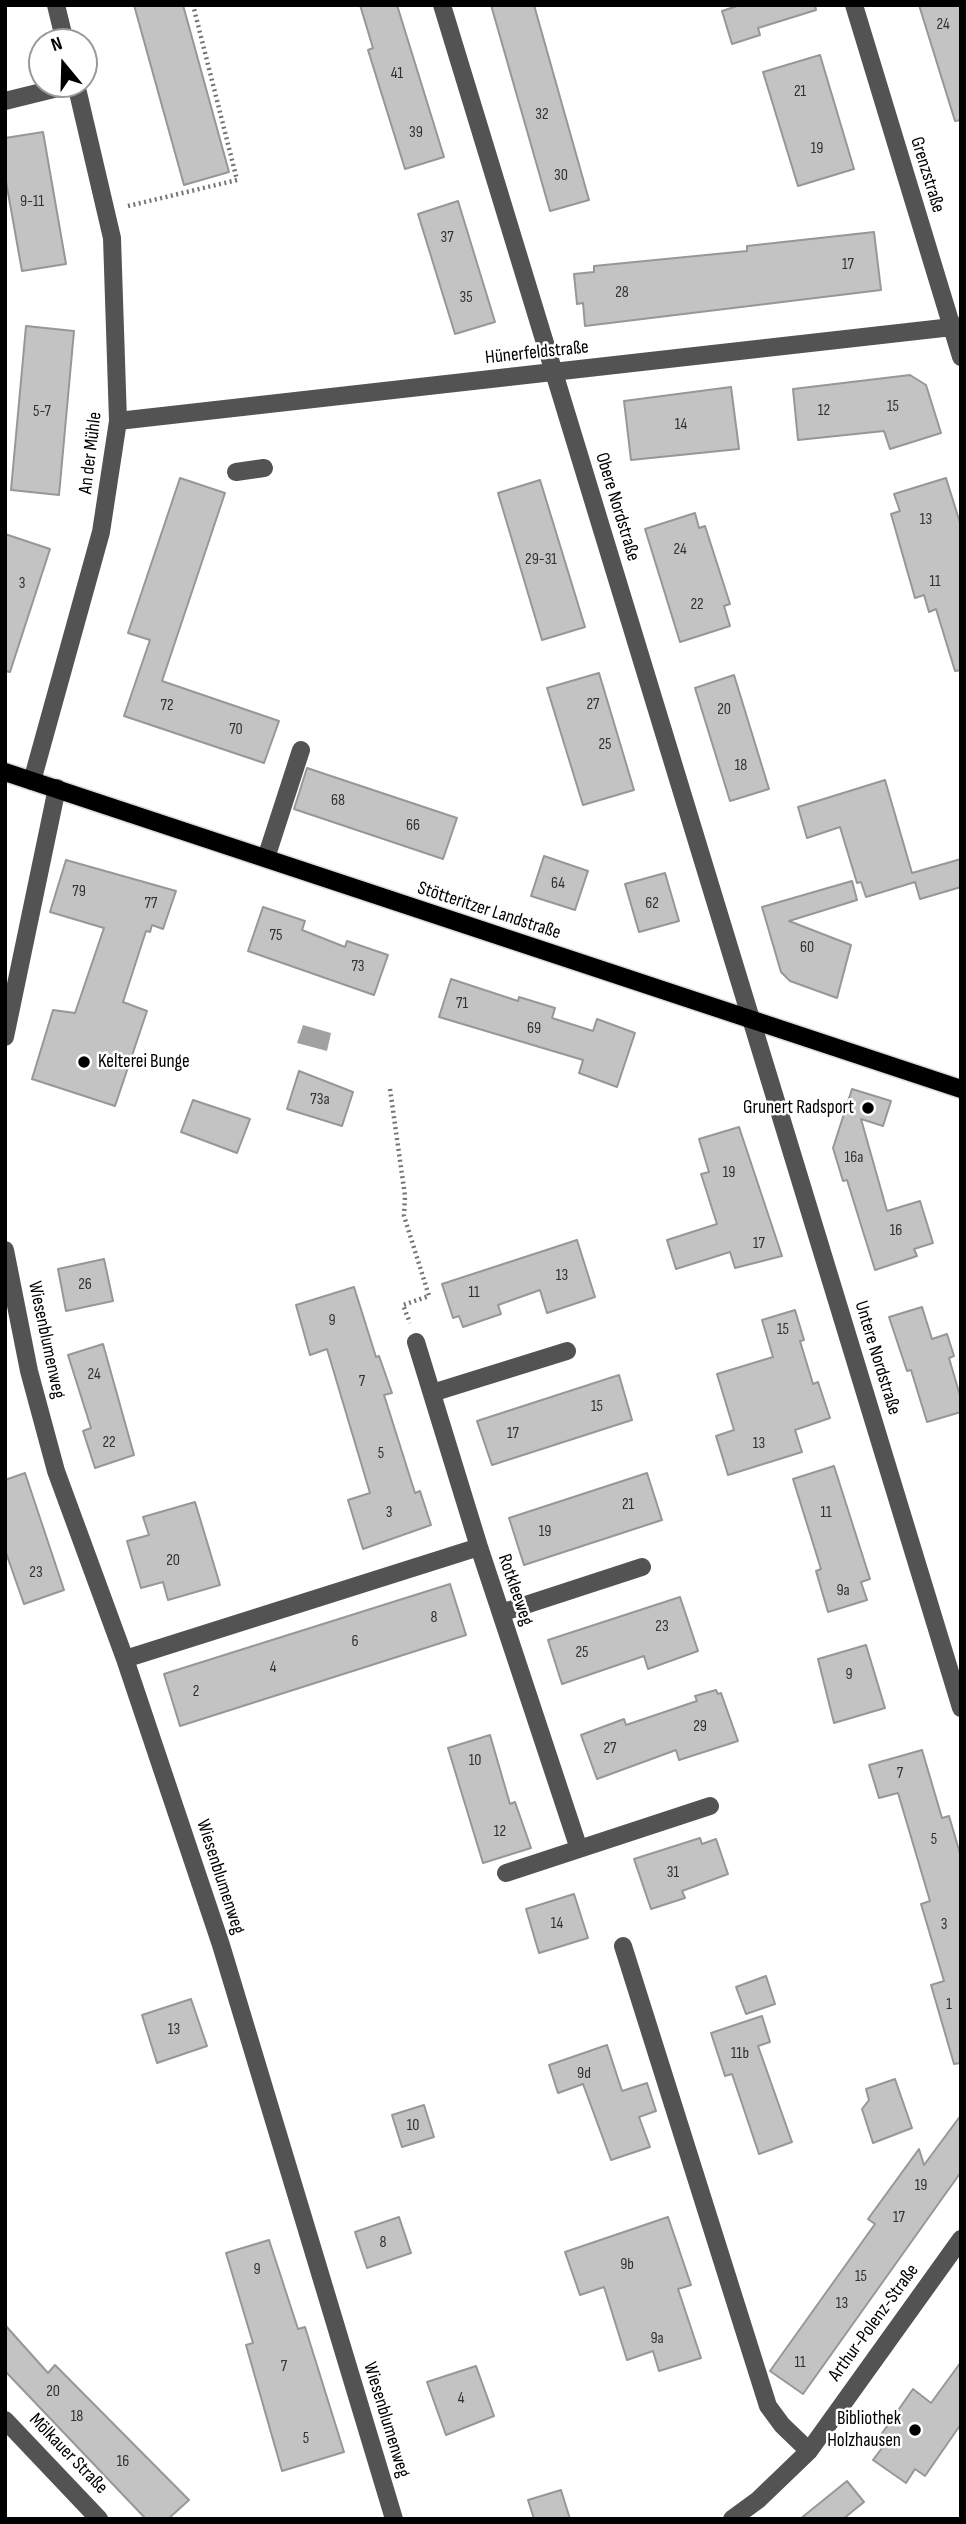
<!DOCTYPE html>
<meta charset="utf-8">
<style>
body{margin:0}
#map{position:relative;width:966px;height:2524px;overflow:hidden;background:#fff;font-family:"Sofia Sans Condensed",sans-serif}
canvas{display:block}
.frame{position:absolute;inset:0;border:7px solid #000;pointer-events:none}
.north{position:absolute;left:28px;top:28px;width:70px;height:70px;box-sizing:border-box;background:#fff;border:2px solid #999;border-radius:50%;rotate:341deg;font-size:19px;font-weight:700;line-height:28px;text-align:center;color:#000}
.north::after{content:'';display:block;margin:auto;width:24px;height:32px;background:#000;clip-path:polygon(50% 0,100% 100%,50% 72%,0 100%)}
</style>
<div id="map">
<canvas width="966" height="2524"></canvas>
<div class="frame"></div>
<div class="north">N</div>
</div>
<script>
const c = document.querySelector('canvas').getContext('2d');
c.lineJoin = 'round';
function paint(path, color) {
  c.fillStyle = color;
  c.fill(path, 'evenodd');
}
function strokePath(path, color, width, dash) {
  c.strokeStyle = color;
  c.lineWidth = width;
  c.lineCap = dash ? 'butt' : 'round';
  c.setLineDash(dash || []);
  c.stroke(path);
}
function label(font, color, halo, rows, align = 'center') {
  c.font = font + ' "Sofia Sans Condensed",sans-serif';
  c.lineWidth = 5;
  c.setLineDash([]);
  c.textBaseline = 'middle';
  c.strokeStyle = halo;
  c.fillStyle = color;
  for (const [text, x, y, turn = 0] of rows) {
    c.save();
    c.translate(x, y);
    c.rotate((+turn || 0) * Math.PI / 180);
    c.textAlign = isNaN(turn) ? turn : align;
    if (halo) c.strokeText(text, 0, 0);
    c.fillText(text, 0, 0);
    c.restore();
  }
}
paint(new Path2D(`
 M303 1025 331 1033 327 1051 297 1043Z`), '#a1a1a1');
const building = new Path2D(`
 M134 5H183L229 172 184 185Z
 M360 5H397L444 157 405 169 368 50 373 48Z
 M491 5H534L589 200 550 211Z
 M740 5H815L816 10 758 28 760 35 732 44 722 11Z
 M919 5H961V120L955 121Z
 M820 55 854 169 798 186 763 72Z
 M43 132 66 264 22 271 5 176V138Z
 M458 201 495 322 455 334 418 214Z
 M874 232 881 290 585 326 583 303 577 304 574 274 594 272V266L747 251V246Z
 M26 326 74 331 59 495 11 490Z
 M910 375 926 385 941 433 890 449 884 431 798 440 793 389Z
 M731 387 739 449 631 460 624 401Z
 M180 478 225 493 162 681 279 721 264 763 124 716 150 640 128 633Z
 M946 478 961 526V670L955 671 936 609 929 612 924 595 915 598 891 514 900 511 894 494Z
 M540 480 585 627 542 640 498 493Z
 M695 513 699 528 705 526 730 604 724 606 730 626 680 642 645 529Z
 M5 534 50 549 10 672 5 671Z
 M599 673 634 790 583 805 547 688Z
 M734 675 769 789 730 801 695 688Z
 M307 768 457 818 443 859 294 809Z
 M885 780 912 873 961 859V887L920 899 915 882 866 897 861 882 857 883 840 827 807 838 798 807Z
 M544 856 588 871 575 910 531 896Z
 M66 860 176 891 163 929 152 925 150 932 146 931 123 1002 147 1011 115 1106 32 1079 53 1010 75 1013 104 928 50 912Z
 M665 873 679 921 639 932 625 884Z
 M852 881 857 900 789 921 851 945 837 998 790 981 781 972 762 907Z
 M263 907 305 921 302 930 345 947 347 941 388 955 374 995 248 951Z
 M451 979 518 1001 519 997 555 1008 552 1018 593 1031 597 1019 635 1033 617 1087 579 1073 583 1060 439 1017Z
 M299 1071 353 1092 342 1126 287 1109Z
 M852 1089 891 1101 883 1126 861 1119 887 1211 920 1201 933 1243 914 1249 917 1256 875 1270 847 1180 843 1181 833 1148Z
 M193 1100 250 1119 237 1153 181 1132Z
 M739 1127 782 1256 735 1268 730 1252 676 1269 667 1240 717 1224 701 1174 709 1172 699 1139Z
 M577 1240 595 1297 547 1313 540 1290 498 1305 501 1314 463 1327 459 1316 453 1318 442 1284Z
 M104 1259 113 1301 66 1311 58 1269Z
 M354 1287 376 1357 379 1356 392 1393 384 1395 415 1493 420 1491 431 1525 363 1549 348 1500 370 1493 327 1349 310 1355 296 1305Z
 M922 1307 932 1339 947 1334 954 1356 949 1358 961 1399V1412L927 1422 911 1370 907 1371 889 1317Z
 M795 1310 804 1340 800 1341 813 1384 818 1382 830 1418 795 1430 802 1452 728 1475 716 1436 734 1430 717 1374 773 1357 762 1320Z
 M103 1344 134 1455 95 1468 83 1431 91 1428 68 1355Z
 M619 1375 632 1420 492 1465 477 1421Z
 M834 1466 870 1579 861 1582 867 1600 828 1612 816 1571 821 1569 793 1479Z
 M25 1473 64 1590 24 1604 5 1550V1480Z
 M647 1473 662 1520 524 1565 509 1518Z
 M195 1502 220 1585 168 1600 163 1582 141 1588 127 1541 149 1535 143 1517Z
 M450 1584 466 1635 180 1726 164 1674Z
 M680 1597 698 1651 648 1669 644 1656 562 1684 548 1640Z
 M866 1645 885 1708 834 1723 818 1659Z
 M716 1690 718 1694 721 1693 738 1741 679 1760 676 1750 597 1779 581 1735 624 1719 626 1725 697 1701 695 1696Z
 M490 1735 510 1804 515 1802 531 1848 483 1863 448 1748Z
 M922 1750 942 1818 949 1816 961 1857V2063L954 2064 931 1985 944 1981 921 1904 930 1901 898 1793 879 1798 869 1765Z
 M700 1838 702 1844 716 1839 728 1874 682 1891 685 1898 651 1909 634 1859Z
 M574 1894 588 1938 539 1953 526 1909Z
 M766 1976 775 2004 746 2014 736 1987Z
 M191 1999 207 2046 157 2063 142 2015Z
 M762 2016 770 2042 758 2046 792 2142 759 2154 732 2074 725 2076 711 2033Z
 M607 2045 622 2091 647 2083 656 2111 639 2117 650 2147 611 2160 583 2084 558 2093 549 2065Z
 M895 2079 912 2128 873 2143 862 2109 869 2100 866 2089Z
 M424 2105 434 2137 402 2147 392 2115Z
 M961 2115V2172L803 2394 770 2371 875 2224 868 2219 919 2149 924 2165Z
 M399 2217 411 2253 367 2268 355 2232Z
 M668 2217 691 2285 678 2289 701 2358 659 2371 653 2351 627 2360 604 2287 580 2295 565 2252Z
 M269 2240 298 2329 305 2327 344 2452 282 2471 246 2345 253 2343 226 2253Z
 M5 2325 48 2373 55 2365 189 2500 168 2519H146L5 2371Z
 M961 2362V2424L925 2476 915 2469 906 2483 873 2460 885 2444 878 2439 913 2389 931 2403Z
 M476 2366 494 2416 446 2435 427 2382Z
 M847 2481 864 2502 843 2519H800Z
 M561 2490 570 2519H534L528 2500Z`);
paint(building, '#c3c3c3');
strokePath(building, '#979797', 2);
const major = new Path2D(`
 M5 772 961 1089`);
strokePath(major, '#dbdbdb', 21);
strokePath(new Path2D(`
 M128 206 237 180 193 5
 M390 1089 405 1196 404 1216 429 1296 403 1305 410 1323`), '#757575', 4.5, [2, 3.5]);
strokePath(new Path2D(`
 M56 5 65 42
 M442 5 961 1708
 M854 5 961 357
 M5 101 74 84
 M118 421 961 326
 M236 472 264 468
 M32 781 101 532 118 421 112 238 76 84
 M266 858 301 750
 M5 1037 57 788
 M5 1250 29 1371 56 1471 125 1659 221 1945 394 2519
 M416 1342 479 1547 579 1849
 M432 1393 567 1351
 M501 1613 642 1567
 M125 1659 479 1547
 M506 1873 710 1806
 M623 1946 768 2406 782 2425 809 2451
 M5 2420 99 2519
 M732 2519 758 2500 809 2451 961 2239`), '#535353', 18);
strokePath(major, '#000', 18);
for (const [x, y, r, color] of [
 [84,1062,7,"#000"],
 [868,1108,7,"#000"],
 [915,2430,7,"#000"]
]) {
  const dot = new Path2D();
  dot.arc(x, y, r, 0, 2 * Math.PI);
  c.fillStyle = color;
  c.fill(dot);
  strokePath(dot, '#fff', 2.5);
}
label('16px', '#313131', null, [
 ["24",943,25],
 ["41",397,74],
 ["21",800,92],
 ["32",542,115],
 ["39",416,133],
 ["19",817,149],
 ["30",561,176],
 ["9-11",32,202],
 ["37",447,238],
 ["17",848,265],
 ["28",622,293],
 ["35",466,298],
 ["15",893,407],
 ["12",824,411],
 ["5-7",42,412],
 ["14",681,425],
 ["13",926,520],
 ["24",680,550],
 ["29-31",541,560],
 ["11",935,582],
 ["3",22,584],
 ["22",697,605],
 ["27",593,705],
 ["72",167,706],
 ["20",724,710],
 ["70",236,730],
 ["25",605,745],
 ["18",741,766],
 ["68",338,801],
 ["66",413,826],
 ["64",558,884],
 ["79",79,892],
 ["77",151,904],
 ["62",652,904],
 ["75",276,936],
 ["60",807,948],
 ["73",358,967],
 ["71",462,1004],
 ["69",534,1029],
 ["73a",320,1100],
 ["16a",854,1158],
 ["19",729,1173],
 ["16",896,1231],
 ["17",759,1244],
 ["13",562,1276],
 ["26",85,1285],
 ["11",474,1293],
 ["9",332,1321],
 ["15",783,1330],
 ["24",94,1375],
 ["7",362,1382],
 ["15",597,1407],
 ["17",513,1434],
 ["22",109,1443],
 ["13",759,1444],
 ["5",381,1454],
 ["21",628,1505],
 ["3",389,1513],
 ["11",826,1513],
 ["19",545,1532],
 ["20",173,1561],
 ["23",36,1573],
 ["9a",843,1591],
 ["8",434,1618],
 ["23",662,1627],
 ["6",355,1642],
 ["25",582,1653],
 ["4",273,1668],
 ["9",849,1675],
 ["2",196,1692],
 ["29",700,1727],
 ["27",610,1749],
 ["10",475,1761],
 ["7",900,1774],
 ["12",500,1832],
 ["5",934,1840],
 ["31",673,1873],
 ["14",557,1924],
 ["3",944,1925],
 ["1",949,2005],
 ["13",174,2030],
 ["11b",740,2054],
 ["9d",584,2074],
 ["10",413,2126],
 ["19",921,2186],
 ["17",899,2218],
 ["8",383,2243],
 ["9b",627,2265],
 ["9",257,2270],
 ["15",861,2277],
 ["13",842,2304],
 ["9a",657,2339],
 ["11",800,2363],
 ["7",284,2367],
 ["20",53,2392],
 ["4",461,2399],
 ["18",77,2417],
 ["5",306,2439],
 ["16",123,2462]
]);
label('19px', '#000', '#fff', [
 ["Grenzstraße",927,175,73],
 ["Hünerfeldstraße",537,353,-6],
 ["An der Mühle",91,453,-83],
 ["Obere Nordstraße",617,507,73],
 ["Stötteritzer Landstraße",489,911,18],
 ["Wiesenblumenweg",46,1340,78],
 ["Untere Nordstraße",877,1358,73],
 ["Rotkleeweg",515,1590,71],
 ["Wiesenblumenweg",220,1877,72],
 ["Arthur-Polenz-Straße",874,2323,-54],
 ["Wiesenblumenweg",386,2420,73],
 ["Mölkauer Straße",68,2454,46]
]);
label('19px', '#000', '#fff', [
 ["Kelterei Bunge",98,1062,"left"],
 ["Grunert Radsport",854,1108],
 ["Bibliothek",901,2419],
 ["Holzhausen",901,2441]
], 'right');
</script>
